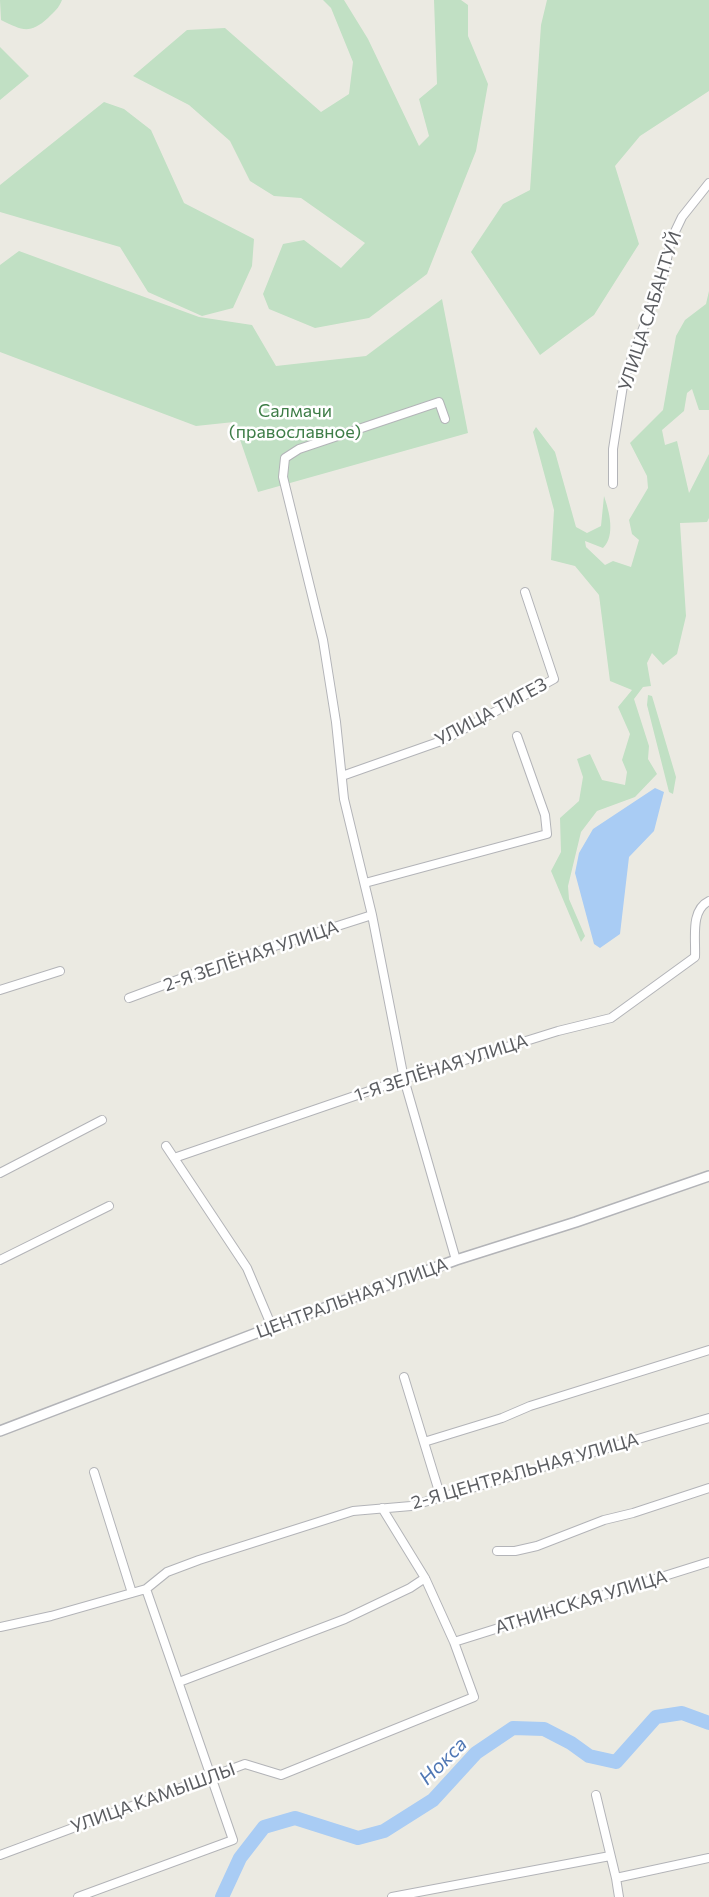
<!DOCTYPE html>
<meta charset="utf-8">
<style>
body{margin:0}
canvas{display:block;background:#ebeae2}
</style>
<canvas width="709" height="1897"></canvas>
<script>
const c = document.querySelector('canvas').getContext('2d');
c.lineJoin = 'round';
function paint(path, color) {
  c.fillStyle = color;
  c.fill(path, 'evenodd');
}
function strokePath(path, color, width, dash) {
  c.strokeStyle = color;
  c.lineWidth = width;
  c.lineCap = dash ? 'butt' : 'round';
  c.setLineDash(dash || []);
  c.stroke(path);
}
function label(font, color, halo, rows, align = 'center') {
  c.font = font + ' Commissioner,sans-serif';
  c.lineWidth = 5;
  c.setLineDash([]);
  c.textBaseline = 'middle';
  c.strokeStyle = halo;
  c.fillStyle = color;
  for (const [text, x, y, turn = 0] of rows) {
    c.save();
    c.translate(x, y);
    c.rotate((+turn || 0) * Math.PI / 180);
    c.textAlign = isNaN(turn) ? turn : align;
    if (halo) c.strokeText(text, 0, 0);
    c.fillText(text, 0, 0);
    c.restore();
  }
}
paint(new Path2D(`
 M0 0H62C59 8 54 12 48 18 29 35 22 30 1 20Z
 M323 0H344L368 39 419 146 429 136 419 99 437 84 434 0H461L468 5V36L488 84 476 151 427 274 369 318 315 328 269 309 263 294 283 244 304 240 341 268 365 243 301 198 274 196 250 181 230 141 189 105 133 76 187 30 225 28 321 112 349 94 353 62 331 8Z
 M547 0H709V91L640 136 615 166 639 244 594 315 540 355 471 252 503 204 530 190 541 25Z
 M0 47 29 76 0 100Z
 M104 102 124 109 151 130 184 203 254 239 252 266 233 308 202 316 148 292 120 247 0 212V185Z
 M19 251 199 317 252 325 276 366 366 356 442 299 468 433 258 492 234 422 196 426 0 352V265Z
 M709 291V410H699L692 389 687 393 684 411 662 430 665 445 677 441 689 493 709 454V518L707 522 680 523 686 616 677 654 663 665 652 653 647 663 651 686 643 687 634 699 649 746 648 759 657 774 635 797 597 811 581 832 568 886 569 899 585 936 581 942 551 871 561 852 560 818 579 801 583 777 577 759 590 754 602 780 625 785 627 772 622 760 630 734 618 707 632 690 610 681 599 595 575 566 551 560 554 510 533 432 536 427 555 452 576 527 587 533 601 526 604 496C609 511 616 535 603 548L585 541 586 547 605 565 613 561 631 567 639 540 632 534 629 520 648 488 647 476 630 443 663 410 676 336 685 320 706 304Z
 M648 695 652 696 676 777 673 794 669 792 647 705Z`), '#c1e0c4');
paint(new Path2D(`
 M655 788 664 792 654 831 629 857 620 934 600 948 594 944 575 873 579 853 593 829Z`), '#a9ccf4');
strokePath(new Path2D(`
 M222 1897 240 1858 264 1827 295 1818 358 1838 384 1831 433 1800 476 1753 513 1728 544 1729 571 1743 589 1756 616 1762 656 1717 682 1713 709 1723`), '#a9ccf4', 14);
const minor = new Path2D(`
 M445 419 439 402 299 449 285 458 283 477 323 640 336 722 344 799 372 915 404 1079 456 1260
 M613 484V449L624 379 664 273 671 240 682 217 709 183
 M342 776 444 740 554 679 525 592
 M365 883 547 834 545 815 517 736
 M0 990 60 971
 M129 998 231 960 372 915
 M166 1146 247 1268 272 1327
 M174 1158 404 1079 558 1031 611 1018 695 957C696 939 690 910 709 901
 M0 1173 102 1120
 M0 1260 109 1206
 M404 1377 441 1498
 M424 1442 502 1418 530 1406 709 1350
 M94 1472 132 1593
 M497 1551H515L537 1546 604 1520 633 1513 709 1488
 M0 1627 51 1616 146 1589 167 1572 199 1560 353 1511 411 1506 709 1418
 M454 1642 709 1562
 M179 1682 345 1619 410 1588 425 1578
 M596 1795 616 1878 619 1897
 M0 1855 245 1764 281 1775 474 1697 454 1642 425 1578 382 1508
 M616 1878 709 1858
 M78 1897 233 1840 146 1589
 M392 1897 610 1856`);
const tertiary = new Path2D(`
 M0 1431 272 1327 456 1260 576 1222 709 1176`);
strokePath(minor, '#b3b4b8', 10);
strokePath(tertiary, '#b3b4b8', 12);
strokePath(minor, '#fff', 8);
strokePath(tertiary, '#fff', 9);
label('18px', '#5b5d61', '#fff', [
 ["УЛИЦА САБАНТУЙ",650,311,-72],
 ["УЛИЦА ТИГЕЗ",491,712,-28],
 ["2-Я ЗЕЛЁНАЯ УЛИЦА",251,956,-19],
 ["1-Я ЗЕЛЁНАЯ УЛИЦА",441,1068,-18],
 ["ЦЕНТРАЛЬНАЯ УЛИЦА",352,1298,-20],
 ["2-Я ЦЕНТРАЛЬНАЯ УЛИЦА",525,1471,-16],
 ["АТНИНСКАЯ УЛИЦА",581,1602,-17],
 ["УЛИЦА КАМЫШЛЫ",153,1798,-20]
]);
label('18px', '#3e7d47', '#fff', [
 ["Салмачи",295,411],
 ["(православное)",295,432]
]);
label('italic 20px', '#4f77b4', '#fff', [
 ["Нокса",443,1761,-45]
]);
</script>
